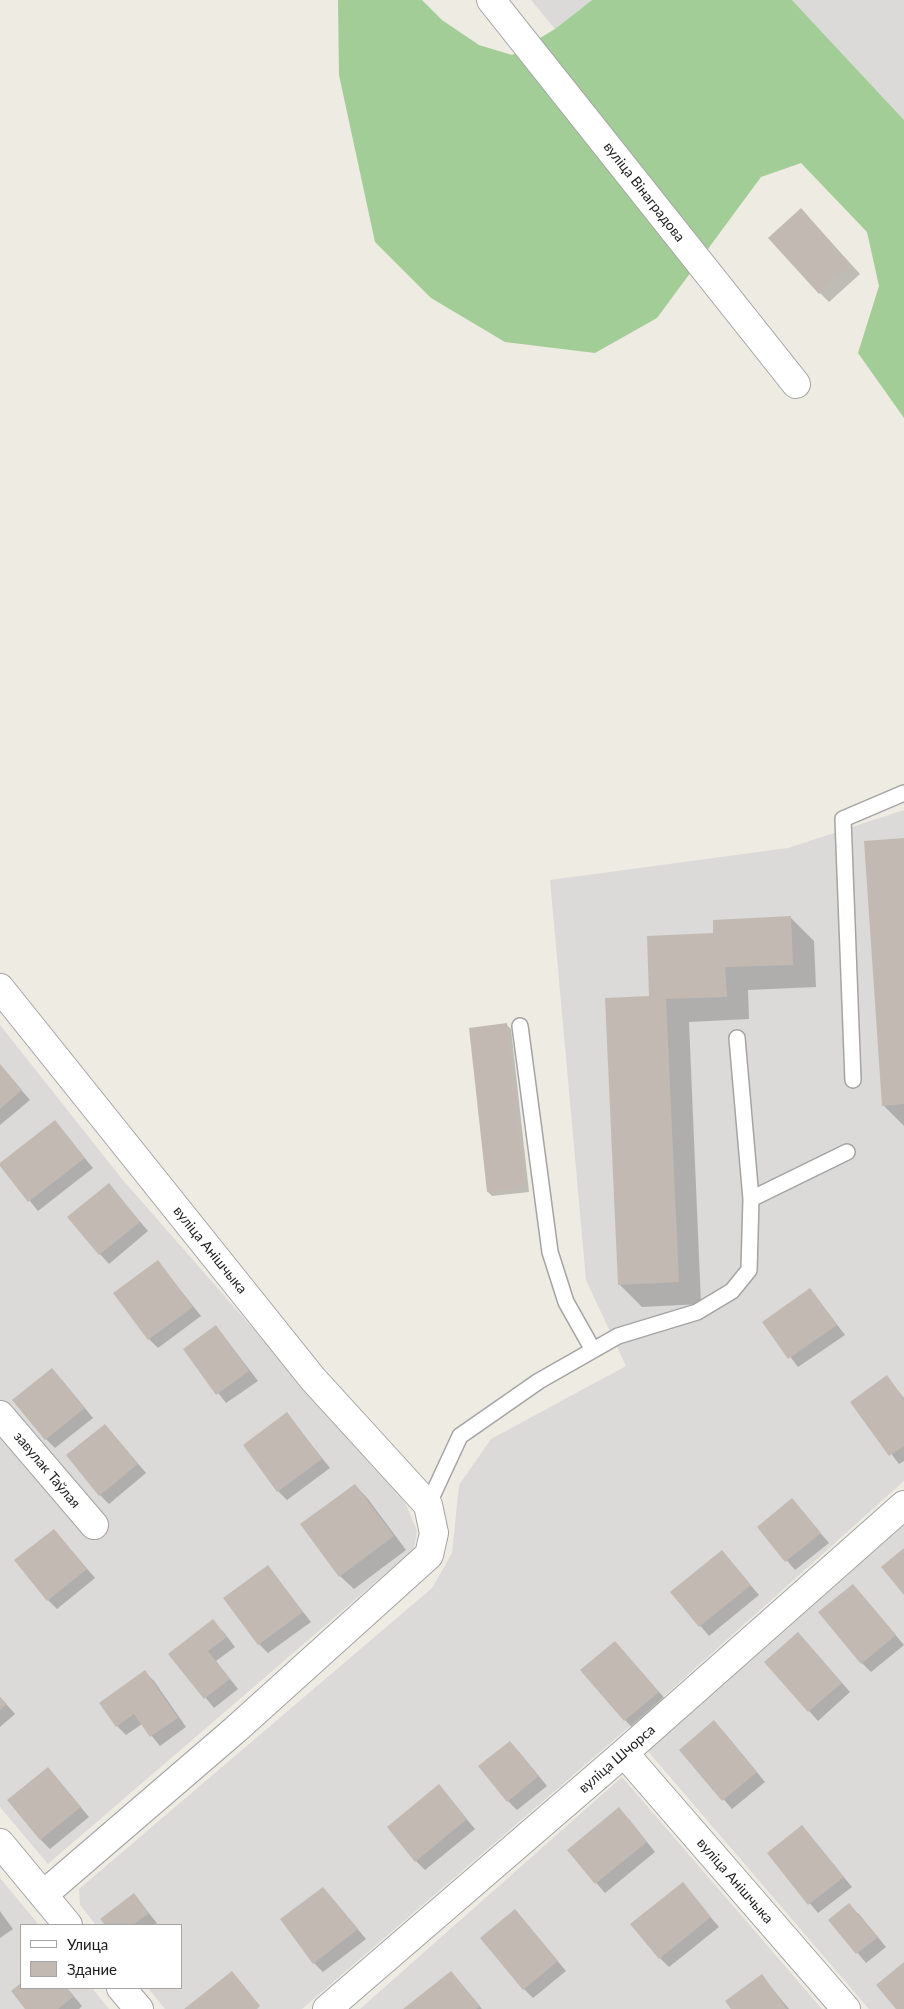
<!DOCTYPE html>
<meta charset="utf-8">
<style>
body{margin:0}
#map{position:relative;width:904px;height:2009px;overflow:hidden;background:#eeebe2;font-family:Lato,sans-serif}
canvas{display:block}
.legend{position:absolute;left:20px;top:1924px;width:162px;height:65px;box-sizing:border-box;background:#fff;border:1px solid #a5a5a5;margin:0;padding:6px 9px;list-style:none;font-size:15px;color:#1d1d1d}
.legend li{display:flex;align-items:center;gap:10px;height:25px}
.legend b{width:25px;border:1px solid #a5a5a5}
</style>
<div id="map">
<canvas width="904" height="2009"></canvas>
<ul class="legend">
<li><b style="height:6px;background:#fff"></b>Улица</li>
<li><b style="height:14px;background:#c2bab2"></b>Здание</li>
</ul>
</div>
<script>
const c = document.querySelector('canvas').getContext('2d');
c.lineJoin = 'round';
function paint(path, color) {
  c.fillStyle = color;
  c.fill(path, 'evenodd');
}
function strokePath(path, color, width, dash) {
  c.strokeStyle = color;
  c.lineWidth = width;
  c.lineCap = dash ? 'butt' : 'round';
  c.setLineDash(dash || []);
  c.stroke(path);
}
function label(font, color, halo, rows, align = 'center') {
  c.font = font + ' Lato,sans-serif';
  c.lineWidth = 4;
  c.setLineDash([]);
  c.textBaseline = 'middle';
  c.strokeStyle = halo;
  c.fillStyle = color;
  for (const [text, x, y, turn = 0] of rows) {
    c.save();
    c.translate(x, y);
    c.rotate((+turn || 0) * Math.PI / 180);
    c.textAlign = isNaN(turn) ? turn : align;
    if (halo) c.strokeText(text, 0, 0);
    c.fillText(text, 0, 0);
    c.restore();
  }
}
paint(new Path2D(`
 M531 0H592L555 29Z
 M792 0H904V120Z
 M904 810V1481L644 1714 302 2009H165L148 1988H181V1925H96L80 1905 79 1889 432 1588 452 1553 459 1485 491 1439 626 1366 586 1280 550 880 788 848Z
 M0 1025 122 1179 405 1502 417 1531 414 1549 48 1864 0 1807Z
 M904 1523V2009H869L646 1749Z
 M622 1777 822 2009H360Z
 M0 1878 39 1925H21V1988H92L109 2009H0Z`), '#dbdad9');
paint(new Path2D(`
 M338 0H422L442 20 479 45 512 55 555 29 592 0H792L904 120V418L858 353 879 286 867 232 801 163 761 177 657 318 595 353 505 342 431 298 375 242 339 75Z`), '#a3cd97');
paint(new Path2D(`
 M810 219 860 274 829 302 820 293Z
 M904 840V1126L883 1105Z
 M791 918 814 941 816 987 748 990 749 1019 689 1022 701 1304 642 1307 619 1284 651 998 715 934Z
 M507 1025 511 1029 529 1192 492 1196 488 1192Z
 M0 1065 30 1100 0 1125Z
 M55 1122 93 1168 38 1211 0 1164Z
 M109 1185 148 1231 109 1264 100 1254Z
 M158 1262 201 1316 158 1348 149 1339Z
 M810 1289 845 1335 798 1367 764 1322Z
 M216 1326 258 1381 226 1403 184 1349Z
 M887 1377 904 1398V1461L899 1464 852 1402Z
 M61 1379 93 1418 55 1448 46 1439Z
 M287 1414 330 1468 287 1500 278 1491Z
 M105 1425 146 1473 109 1504 100 1495Z
 M355 1485 368 1499 406 1550 354 1589 340 1576Z
 M792 1500 829 1543 795 1570 758 1527Z
 M54 1530 95 1578 57 1609 48 1600Z
 M722 1552 759 1595 709 1636 672 1592Z
 M268 1567 311 1622 268 1653 259 1644Z
 M853 1585 904 1645 871 1672 862 1663Z
 M222 1630 235 1647 216 1661 238 1689 214 1708 170 1654Z
 M615 1642 667 1701 634 1730 582 1671Z
 M807 1643 850 1692 818 1721 766 1662Z
 M145 1672 154 1681 186 1727 160 1746 142 1724 126 1735 117 1726Z
 M0 1697 15 1714 0 1727Z
 M723 1731 765 1782 732 1809 681 1750Z
 M519 1752 547 1786 517 1810 508 1801Z
 M48 1768 89 1817 50 1849 40 1839Z
 M439 1786 475 1829 425 1870 416 1861Z
 M628 1818 655 1852 605 1893 568 1850Z
 M802 1826 852 1887 818 1913 768 1853Z
 M682 1884 719 1927 669 1967 660 1958Z
 M323 1888 366 1939 323 1972 314 1963Z
 M134 1895 157 1923 154 1925H107L102 1920Z
 M0 1911 13 1929 0 1938Z
 M515 1911 566 1971 533 1998 524 1989Z
 M858 1913 886 1947 866 1963 830 1920Z
 M451 1972 482 2009H405Z
 M762 1976 789 2009H733Z
 M21 1984V1988H67L82 2006 79 2009H26L12 1991Z`), '#0003');
paint(new Path2D(`
 M801 208 851 265 819 294 768 238Z
 M904 838V1104L882 1106 864 841Z
 M791 916 793 965 725 967 727 997 666 999 679 1282 618 1285 605 998 649 996 647 936 713 933V920Z
 M507 1023 525 1188 487 1192 469 1028Z
 M0 1064 22 1090 0 1109Z
 M55 1120 85 1158 28 1202 0 1166V1163Z
 M109 1183 140 1222 99 1255 67 1217Z
 M158 1260 193 1307 148 1340 113 1293Z
 M810 1288 837 1325 788 1359 762 1322Z
 M216 1325 249 1371 216 1395 183 1349Z
 M52 1368 85 1408 45 1440 12 1400Z
 M887 1375 904 1399V1446L889 1456 850 1402Z
 M287 1412 322 1459 277 1492 243 1445Z
 M105 1424 138 1464 99 1496 66 1455Z
 M355 1484 394 1536 339 1577 300 1524Z
 M792 1498 821 1533 785 1562 757 1527Z
 M54 1529 87 1569 47 1601 14 1560Z
 M904 1548V1595L881 1567Z
 M722 1550 751 1585 699 1627 670 1592Z
 M268 1565 303 1612 258 1645 223 1598Z
 M853 1584 896 1635 861 1664 818 1612Z
 M213 1619 227 1637 208 1651 230 1679 204 1699 168 1654Z
 M798 1632 842 1683 808 1712 764 1662Z
 M615 1641 659 1692 624 1721 580 1670Z
 M145 1670 178 1718 150 1737 134 1714 116 1727 99 1703Z
 M0 1697 7 1704 0 1710Z
 M714 1720 757 1772 722 1801 679 1750Z
 M510 1741 539 1776 507 1802 478 1766Z
 M48 1767 81 1807 40 1840 7 1800Z
 M439 1784 467 1819 415 1862 387 1827Z
 M619 1807 647 1842 595 1884 567 1850Z
 M802 1825 844 1877 808 1905 767 1853Z
 M683 1882 711 1917 659 1959 630 1924Z
 M323 1887 358 1929 313 1964 280 1919Z
 M134 1893 149 1913 133 1925H105L100 1919Z
 M849 1903 878 1937 856 1954 828 1920Z
 M515 1909 558 1961 523 1990 480 1938Z
 M904 1962V2009H896L876 1985Z
 M232 1971 260 2006 257 2009H184Z
 M451 1971 480 2006 476 2009H403Z
 M762 1974 787 2009H731L725 2001Z
 M21 1983V1988H67L74 1996 58 2009H25L11 1991Z`), '#c2bab2');
const service = new Path2D(`
 M520 1026 550 1252 566 1302 593 1350
 M737 1038 751 1199
 M853 1080 843 819 904 793
 M428 1505 460 1436 539 1381 618 1336 697 1312 732 1291 749 1270 751 1199 847 1152`);
const minor = new Path2D(`
 M491 0 796 384
 M0 988 313 1379 428 1505 434 1533 429 1555 235 1730 43 1895
 M0 1415 94 1525
 M624 1753 846 2009
 M0 1843 68 1925
 M121 1988 139 2009
 M327 2009 624 1753 904 1505`);
strokePath(service, '#a4a4a4', 18);
strokePath(minor, '#a4a4a4', 30);
strokePath(service, '#fff', 15);
strokePath(minor, '#fff', 28);
label('14px', '#1d1d1d', '#fff', [
 ["вуліца Вінаградова",644,192,52],
 ["вуліца Анішчыка",210,1250,51],
 ["завулак Таўлая",47,1470,50],
 ["вуліца Шчорса",617,1759,-41],
 ["вуліца Анішчыка",735,1881,49]
]);
</script>
